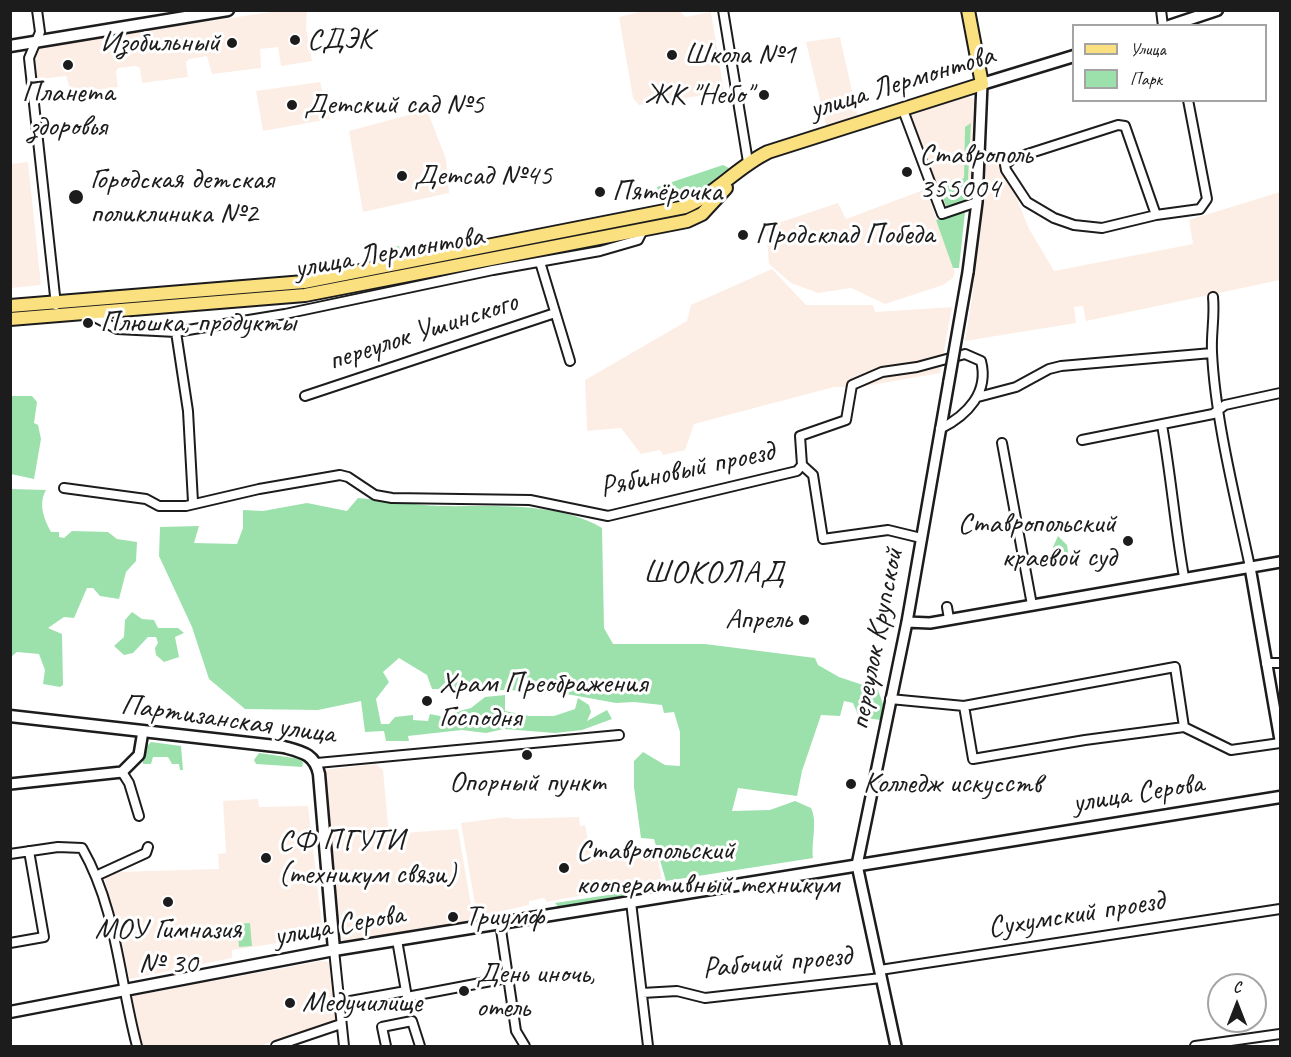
<!DOCTYPE html>
<meta charset="utf-8">
<style>
body{margin:0}
#map{position:relative;width:1291px;height:1057px;overflow:hidden;background:#fff;font-family:Caveat,sans-serif}
canvas{display:block}
.frame{position:absolute;inset:0;border:12px solid #1c1c1c;pointer-events:none}
.legend{position:absolute;left:1072px;top:24px;width:195px;height:78px;box-sizing:border-box;background:#fff;border:2px solid #a4a4a4;margin:0;padding:8px 10px;list-style:none;font-size:18px;color:#1c1c1c}
.legend li{display:flex;align-items:center;gap:12px;height:30px}
.legend b{width:30px;border:2px solid #a4a4a4}
.north{position:absolute;left:1207px;top:973px;width:60px;height:60px;box-sizing:border-box;background:#fff;border:2px solid #a4a4a4;border-radius:50%;rotate:0deg;font-size:16px;font-weight:700;line-height:24px;text-align:center;color:#1c1c1c}
.north::after{content:'';display:block;margin:auto;width:21px;height:27px;background:#1c1c1c;clip-path:polygon(50% 0,100% 100%,50% 72%,0 100%)}
</style>
<div id="map">
<canvas width="1291" height="1057"></canvas>
<div class="frame"></div>
<ul class="legend">
<li><b style="height:8px;background:#fbe080"></b>Улица</li>
<li><b style="height:16px;background:#9ce1ac"></b>Парк</li>
</ul>
<div class="north">С</div>
</div>
<script>
const c = document.querySelector('canvas').getContext('2d');
c.lineJoin = 'round';
function paint(path, color) {
  c.fillStyle = color;
  c.fill(path, 'evenodd');
}
function strokePath(path, color, width, dash) {
  c.strokeStyle = color;
  c.lineWidth = width;
  c.lineCap = dash ? 'butt' : 'round';
  c.setLineDash(dash || []);
  c.stroke(path);
}
function label(font, color, halo, rows, align = 'center') {
  c.font = font + ' Caveat,sans-serif';
  c.lineWidth = 6;
  c.setLineDash([]);
  c.textBaseline = 'middle';
  c.strokeStyle = halo;
  c.fillStyle = color;
  for (const [text, x, y, turn = 0] of rows) {
    c.save();
    c.translate(x, y);
    c.rotate((+turn || 0) * Math.PI / 180);
    c.textAlign = isNaN(turn) ? turn : align;
    if (halo) c.strokeText(text, 0, 0);
    c.fillText(text, 0, 0);
    c.restore();
  }
}
paint(new Path2D(`
 M307 10 306 28 312 61 281 66 278 47 260 49 261 68 212 74 207 56 189 59 186 62 188 77 142 83 140 68 136 66 118 68 116 72 118 87 71 93 66 76 33 80 31 60 36 49 40 47 277 11Z
 M643 11H679L686 17 711 12 724 92 639 105 633 98 619 17Z
 M840 37 858 118 827 129 806 42Z
 M320 82 330 119 263 131 256 91Z
 M968 96 977 101 971 199 944 210 907 114Z
 M427 110 446 159 449 193 363 212 349 131Z
 M1002 159 1028 227 1054 271 1193 244 1189 220 1280 192V280L1086 321 1083 306 1074 307 1076 323 965 341 972 299 985 166Z
 M28 162 41 285 11 288V164Z
 M926 189 955 273 953 278 943 285 885 304 851 288 818 293 791 283 769 264 766 227 838 203 846 219Z
 M772 269 806 305H873L875 312 952 307 940 373 860 387H834L694 424 685 450 663 455 660 450 641 454 621 428 587 431 585 380 687 321 691 305Z
 M376 764 383 770 389 834 458 829 474 923 350 944 342 940 323 770Z
 M258 799 259 807 308 806 322 926 318 937 232 950V958L129 979 119 928 104 877 117 872 219 869 218 854 226 853 223 801Z
 M507 817 514 819 579 817 580 826 585 825 591 855 594 857 655 846 662 879 610 887 596 893 557 900 547 902 544 898 529 901V905L516 908 477 916 461 823Z
 M321 961 329 962 332 969 337 1016 332 1023 260 1046H140L130 1003 133 996Z`), '#fdeee5');
paint(new Path2D(`
 M971 123 967 198 959 203 946 206 939 187 964 178 965 127Z
 M723 165 729 168 692 197 665 202 659 197 657 187Z
 M693 212 366 280 282 293 73 310V307L304 287Z
 M956 212H965L959 268H953L936 220Z
 M399 246 401 255 369 261 367 253Z
 M11 396H32L37 402 34 423 38 425 41 439 34 479 11 474Z
 M11 489 46 490C38 504 44 519 51 532H59V537L64 538 72 531 108 532 117 539 137 542 136 561 126 572 119 599 100 596 93 588H87L74 618 64 617 48 628 62 634 63 685 60 687 43 684 45 670 39 654 17 652 12 656 11 675Z
 M358 498C385 500 413 505 440 506 491 507 557 501 602 528L604 628 613 644H705L815 658 818 665 839 677 878 690 883 704 881 720 859 717 853 703 844 701 840 716 821 715 802 771 797 796 738 788 732 811 770 810 795 801 811 808C818 823 811 840 813 858L666 881 654 839 641 838 634 787V761L643 752 665 765 680 766V732L674 712 664 713 662 705 634 702 616 703 550 691 432 689 427 675 399 658 383 672 389 682 376 699 381 724H389L395 717 413 715V720L428 721 430 714 440 716 445 723 452 713 471 708 485 697 505 695V711L529 716H554L575 709 578 698 589 705 591 712 587 721 607 710 612 719 582 730 555 733 504 729 486 733 462 730 408 736 409 741H386L384 731 365 732 361 701 318 710 245 709 209 679 192 627 159 556 160 527 199 526 194 543 237 544 243 528V510L263 511 307 503 347 511Z
 M1058 536 1067 545 1069 558 1055 560 1053 547Z
 M132 612 142 619 154 620 158 628H178L184 633 175 637 179 657 164 662 156 655 155 648 158 643 156 637H148L133 653 124 655 114 646 124 637 125 620Z
 M151 742 181 746 183 770H180L179 764H172L168 757H153L151 764H143V750Z
 M259 753 301 759 303 763 302 767 256 764 254 760Z
 M628 892V897L559 908 555 903Z
 M250 923 252 946 239 947 237 924Z`), '#9ce1ac');
const minor = new Path2D(`
 M37 10 40 32 29 58 56 305
 M723 10 748 162
 M1161 10 1163 26
 M903 110 942 214 977 202
 M1156 215 1102 228 1074 225 1054 218 1027 202 1006 170 1005 165 1012 159 1118 125 1125 126 1156 215 1200 209 1207 199 1188 100
 M540 262 570 361
 M1213 297C1215 316 1211 333 1212 352 1215 419 1236 501 1250 567
 M89 314 117 329 176 332 285 314 493 270 600 251 638 240 643 230
 M176 332 188 411 193 502
 M305 396 555 313
 M978 397 1016 387 1049 369 1061 366 1212 353
 M1162 425C1171 476 1175 526 1184 577
 M1082 440 1213 414 1225 405 1280 393
 M1002 443 1032 605
 M802 465 813 475 823 539 888 530 921 538
 M64 488 146 499 159 506H186L259 489 340 475 348 477 375 495 392 498 530 500 608 516 797 471 802 465 800 436 846 420 852 385 882 372 917 367 965 354 981 361C989 392 968 415 940 429
 M947 607 949 619
 M1266 663H1280
 M890 699 964 706 973 759 1085 740 1184 727 1231 750 1280 743
 M964 706 1175 667 1184 727
 M317 763 619 735
 M122 772 129 783 139 816
 M10 854 58 847 82 848C117 909 119 979 137 1046
 M98 875 146 853 148 847
 M631 902 648 1046
 M500 923 516 1031 525 1046
 M397 940 407 997 507 978
 M10 943 44 937 29 851
 M334 950 344 1046
 M880 970 1280 909
 M642 993 677 991 705 998 881 978
 M339 1003 406 991
 M276 1046 341 1024
 M386 1046 382 1027 412 1021 420 1046
 M1195 1046 1280 1034`);
const tertiary = new Path2D(`
 M968 272 977 202 982 84
 M1250 567 1280 740
 M907 622 930 623 1280 562
 M10 784 122 772 139 755 143 731
 M896 1046 857 865 907 622 949 381`);
const secondary = new Path2D(`
 M1169 26 1217 10
 M10 46 228 10
 M982 84 1074 56
 M10 716 284 747C302 752 315 754 319 774L334 950
 M10 1012 334 950 1280 797`);
const primary = new Path2D(`
 M10 306 304 282 685 207C716 194 737 167 768 152L982 84 968 10
 M10 319 305 295 687 221 702 214 726 188`);
strokePath(minor, '#1c1c1c', 12);
strokePath(tertiary, '#1c1c1c', 14);
strokePath(secondary, '#1c1c1c', 15);
strokePath(primary, '#1c1c1c', 16);
strokePath(minor, '#fff', 8);
strokePath(tertiary, '#fff', 9);
strokePath(secondary, '#fff', 10);
strokePath(primary, '#fbe080', 12);
const tertiaryBridge = new Path2D(`
 M949 381 968 272`);
strokePath(tertiaryBridge, '#1c1c1c', 14, []);
strokePath(tertiaryBridge, '#fff', 9);
for (const [x, y, r, color] of [
 [295,40,6,"#1c1c1c"],
 [232,43,6,"#1c1c1c"],
 [672,55,6,"#1c1c1c"],
 [68,65,6,"#1c1c1c"],
 [764,95,6,"#1c1c1c"],
 [292,105,6,"#1c1c1c"],
 [907,172,6,"#1c1c1c"],
 [402,176,6,"#1c1c1c"],
 [600,192,6,"#1c1c1c"],
 [76,197,8,"#1c1c1c"],
 [743,235,6,"#1c1c1c"],
 [88,323,6,"#1c1c1c"],
 [1128,541,6,"#1c1c1c"],
 [804,620,6,"#1c1c1c"],
 [427,701,6,"#1c1c1c"],
 [527,755,6,"#1c1c1c"],
 [851,784,6,"#1c1c1c"],
 [266,858,6,"#1c1c1c"],
 [564,868,6,"#1c1c1c"],
 [168,902,6,"#1c1c1c"],
 [453,917,6,"#1c1c1c"],
 [464,991,6,"#1c1c1c"],
 [290,1003,6,"#1c1c1c"]
]) {
  const dot = new Path2D();
  dot.arc(x, y, r, 0, 2 * Math.PI);
  c.fillStyle = color;
  c.fill(dot);
  strokePath(dot, '#fff', 2);
}
label('30px', '#1c1c1c', '#fff', [
 ["СДЭК",307,40],
 ["Изобильный",220,43,"right"],
 ["Школа №1",684,55],
 ["Планета",68,93,"center"],
 ["здоровья",68,127,"center"],
 ["ЖК \"Небо\"",752,95,"right"],
 ["Детский сад №5",304,105],
 ["Ставрополь",919,155],
 ["355004",919,189],
 ["Детсад №45",414,176],
 ["Городская детская",90,180],
 ["поликлиника №2",90,214],
 ["Пятёрочка",612,192],
 ["Продсклад Победа",755,235],
 ["Плюшка, продукты",100,323],
 ["Ставропольский",1116,524,"right"],
 ["краевой суд",1116,558,"right"],
 ["Апрель",792,620,"right"],
 ["Храм Преображения",439,684],
 ["Господня",439,718],
 ["Опорный пункт",527,783,"center"],
 ["Колледж искусств",863,784],
 ["СФ ПГУТИ",278,841],
 ["(техникум связи)",278,875],
 ["Ставропольский",576,851],
 ["кооперативный техникум",576,885],
 ["Триумф",465,917],
 ["МОУ Гимназия",168,930,"center"],
 ["№ 30",168,964,"center"],
 ["День иночь,",476,974],
 ["отель",476,1008],
 ["Медучилище",302,1003]
], 'left');
label('30px', '#1c1c1c', '#fff', [
 ["улица Лермонтова",902,83,-17],
 ["улица Лермонтова",389,253,-10],
 ["переулок Ушинского",423,332,-18],
 ["Рябиновый проезд",687,470,-12],
 ["переулок Крупской",877,639,-79],
 ["Партизанская улица",228,720,8],
 ["улица Серова",1138,794,-9],
 ["Сухумский проезд",1076,915,-9],
 ["улица Серова",339,926,-10],
 ["Рабочий проезд",777,963,-5]
]);
c.letterSpacing = '1.5px';
label('32px', '#1c1c1c', '#fff', [
 ["ШОКОЛАД",714,574]
]);
c.letterSpacing = '0px';
</script>
